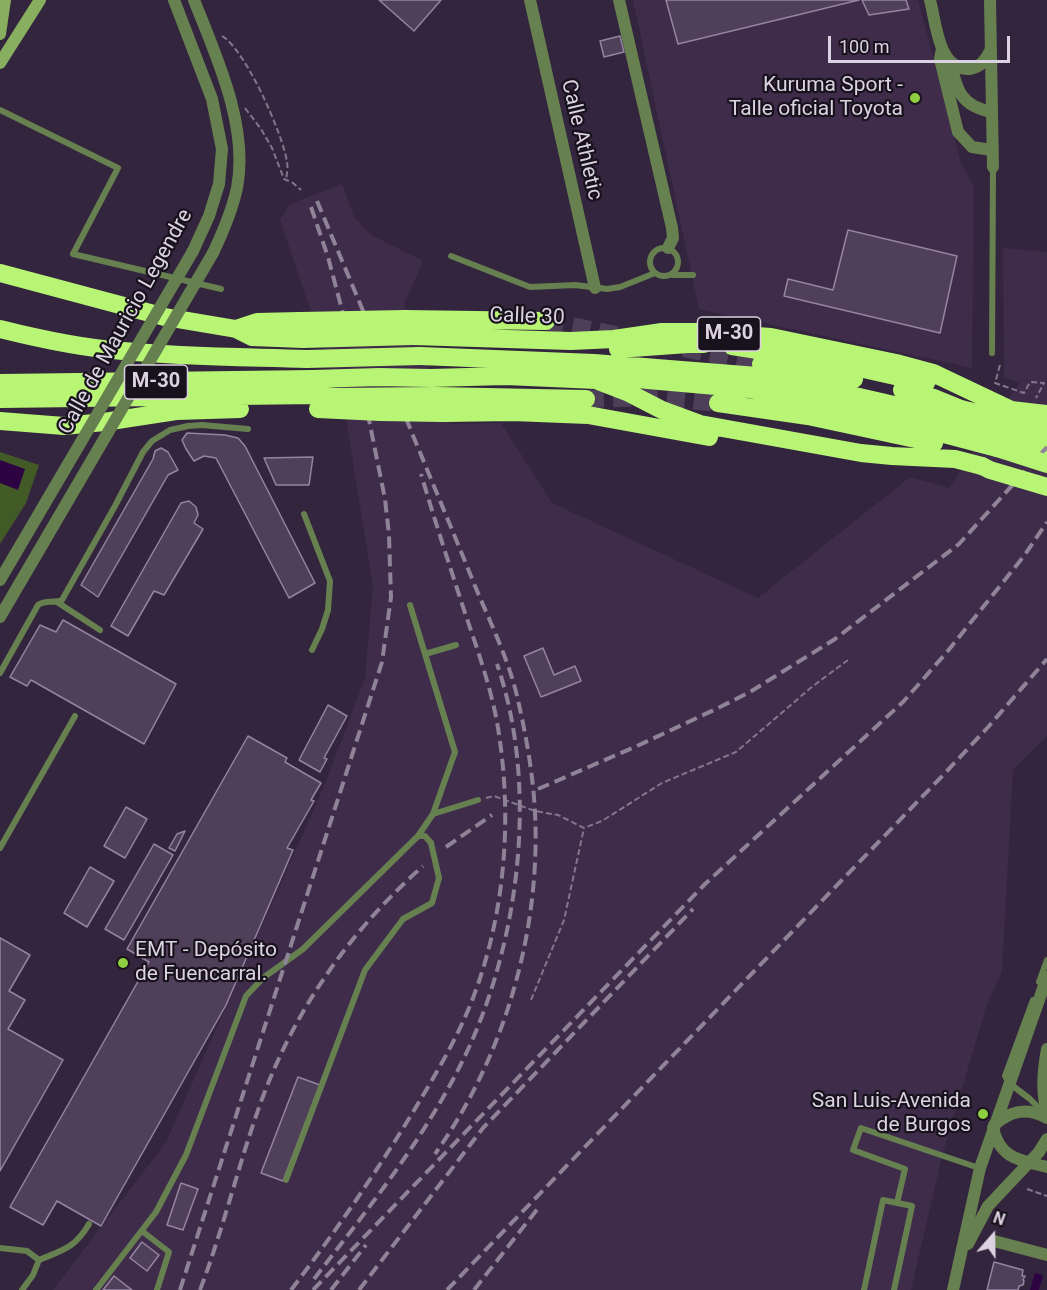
<!DOCTYPE html>
<meta charset="utf-8">
<style>
body{margin:0}
#map{position:relative;width:1047px;height:1290px;overflow:hidden;background:#34253e;font-family:Roboto,sans-serif}
canvas{display:block}
.north{position:absolute;left:963px;top:1206px;width:60px;height:60px;-webkit-text-stroke:4px #18121d;paint-order:stroke;rotate:20deg;font-size:16px;font-weight:700;line-height:24px;text-align:center;color:#dbd2e2}
.north::after{content:'';display:block;margin:auto;width:21px;height:27px;background:#dbd2e2;clip-path:polygon(50% 0,100% 100%,50% 72%,0 100%)}
.scale{position:absolute;left:828px;top:36px;width:182px;height:27px;box-sizing:border-box;border:3px solid #dbd2e2;border-top:0;padding-left:8px;font-size:18px;line-height:21px;white-space:nowrap;color:#dbd2e2;-webkit-text-stroke:4px #18121d;paint-order:stroke}
</style>
<div id="map">
<canvas width="1047" height="1290"></canvas>
<div class="north">N</div>
<div class="scale">100 m</div>
</div>
<script>
const c = document.querySelector('canvas').getContext('2d');
c.lineJoin = 'round';
function paint(path, color) {
  c.fillStyle = color;
  c.fill(path, 'evenodd');
}
function strokePath(path, color, width, dash) {
  c.strokeStyle = color;
  c.lineWidth = width;
  c.lineCap = dash ? 'butt' : 'round';
  c.setLineDash(dash || []);
  c.stroke(path);
}
function label(font, color, halo, rows, align = 'center') {
  c.font = font + ' Roboto,sans-serif';
  c.lineWidth = 4.5;
  c.setLineDash([]);
  c.textBaseline = 'middle';
  c.strokeStyle = halo;
  c.fillStyle = color;
  for (const [text, x, y, turn = 0] of rows) {
    c.save();
    c.translate(x, y);
    c.rotate((+turn || 0) * Math.PI / 180);
    c.textAlign = isNaN(turn) ? turn : align;
    if (halo) c.strokeText(text, 0, 0);
    c.fillText(text, 0, 0);
    c.restore();
  }
}
paint(new Path2D(`
 M633 0H918L961 163 974 187 972 368 699 309Z
 M342 184 354 217 371 235 423 261 404 304 450 424 501 423 552 503 758 598 910 477 949 488 1020 382 1004 378 1003 248 1047 252V736L1013 770 1002 971 986 1007 942 1156 911 1290H53L166 1142 325 784 365 678 373 586 345 413 280 220 290 204Z`), '#3f2c4b');
paint(new Path2D(`
 M0 452 39 465 26 503 0 544Z`), '#425b26');
paint(new Path2D(`
 M0 460 25 469 18 490 0 483Z
 M1035 1273 1043 1275 1039 1290H1030Z`), '#2e0342');
const building = new Path2D(`
 M379 0H441L414 31Z
 M666 0H859L678 44Z
 M862 0H906L909 9 869 15Z
 M620 36 624 52 604 57 600 41Z
 M848 230 957 256 940 333 784 296 788 279 833 290Z
 M187 433 225 435 238 438 245 446 315 583 289 598 216 458 204 456 194 461 186 449 182 440Z
 M161 448 168 452 178 470 168 475 98 597 81 585 153 459 155 451Z
 M313 457 309 485H276L264 458Z
 M189 501 196 507 198 515 194 523 203 529 164 595 154 591 128 636 111 626 181 503Z
 M63 620 176 684 144 744 31 680 27 686 10 677 40 625 56 632Z
 M543 648 554 675 575 666 581 681 541 697 524 656Z
 M328 705 347 716 324 758 327 759 320 772 299 760Z
 M248 736 287 758 285 762 321 783 311 800 314 801 287 848 293 850 226 1005 101 1226 57 1201 43 1225 10 1207 149 962 127 949Z
 M126 807 147 819 125 858 104 846Z
 M185 831 175 851 169 848 177 834Z
 M154 844 173 855 124 940 105 929Z
 M90 867 114 881 87 927 64 913Z
 M0 938 30 955 9 991 25 1000 8 1029 63 1060 0 1171Z
 M298 1077 320 1085 283 1181 261 1173Z
 M181 1183 198 1189 183 1230 167 1225Z
 M142 1242 159 1255 147 1271 130 1258Z
 M994 1262 1023 1270 1022 1276H1025L1023 1280 1024 1281 1023 1285 1019 1286 1018 1290H987Z
 M114 1276 132 1290H103Z`);
paint(building, '#4f3f59');
strokePath(building, '#9584a1', 1.5);
strokePath(new Path2D(`
 M546 321 621 336
 M684 348 761 364
 M586 399 660 397 718 403`), '#4d3f57', 18, [18, 9]);
strokePath(new Path2D(`
 M222 36C245 49 283 134 287 162 288 167 287 174 286 180
 M245 108 261 129 272 148 284 179 293 183 301 190
 M1000 365 995 383 1024 393 1030 382 1044 383 1036 398
 M486 798 494 796 535 811 558 815 584 828 602 821 662 783 736 752 813 686 848 660
 M531 1000 564 920 584 828
 M1027 1189 1047 1196`), '#83768b', 2, [6, 3]);
strokePath(new Path2D(`
 M0 110 118 168 73 254 221 289
 M650 262a14 14 0 1 1 28 0a14 14 0 1 1-28 0Z
 M451 256 530 287 575 285 607 289 620 287 655 273
 M672 275H693
 M992 353 993 167
 M304 514 330 581 328 610 322 629 312 650
 M57 602 100 630
 M410 605 455 752 433 814
 M425 654 456 645
 M0 673 38 605C46 599 54 604 62 600L115 506 143 452 152 441 170 430 188 426 202 425 248 429
 M418 836 433 814 478 800
 M0 848 75 716
 M1039 982 1047 960
 M1033 1000 1005 1076 1009 1083 1030 1099 1043 1112
 M286 1180 365 970 403 919 432 903 439 878
 M897 1203 905 1169 853 1150 861 1128 979 1168
 M142 1231 169 1252 157 1290
 M0 1248 27 1251 39 1260 33 1275 22 1290
 M39 1260C63 1250 75 1248 89 1224
 M96 1290 156 1212 186 1155 246 996 263 978 303 949 418 836H425L431 843
 M864 1290 883 1200 912 1206 894 1290`), '#67804f', 6);
strokePath(new Path2D(`
 M530 0 595 288
 M619 0 672 228 673 238 668 248
 M930 0C936 22 938 70 969 69 980 68 986 60 990 51
 M990 0 993 167
 M942 49 940 59 958 132 972 147 992 150
 M950 61C957 90 960 106 992 112
 M1047 1049C1043 1070 1041 1092 1047 1112
 M994 1241 1047 1255`), '#67804f', 12);
strokePath(new Path2D(`
 M174 0 212 99 222 149 219 184 209 216 193 251
 M194 0C216 56 249 126 237 188 232 211 223 232 213 253
 M994 1125C1011 1110 1028 1107 1047 1118
 M993 1128C1000 1159 1020 1160 1047 1167
 M968 1244 988 1206 1039 1152 1047 1139
 M953 1290 980 1168 1047 977`), '#67804f', 12);
strokePath(new Path2D(`
 M0 34 5 0
 M0 63 40 0`), '#88af5f', 12);
strokePath(new Path2D(`
 M0 273 165 317 236 329 252 337 303 339
 M405 319 546 321
 M0 329C40 339 81 348 123 351 184 357 246 357 307 359
 M236 329 257 322 300 321
 M413 336 571 341 614 339 662 332H698L771 337 896 363 933 373 1011 410 1047 414
 M732 346 828 361 926 383
 M618 349 688 344H704
 M420 356 594 363 757 376 807 385 942 416 1047 446
 M761 364 854 379
 M430 378 506 376 596 380 627 392 662 410 700 424 861 453 892 456 955 459 982 466
 M607 380 637 379 750 389 849 409 997 448
 M0 383 313 379
 M902 390 934 398 961 409 985 415 1006 425
 M436 396 586 399
 M0 399 316 395 335 397
 M718 403 808 416 934 443
 M443 413 513 412 588 415 709 437
 M1001 415 1047 432
 M0 421 64 426 104 422 176 411 240 409`), '#b8f575', 18);
strokePath(new Path2D(`
 M317 201 369 325
 M311 207 328 257 346 325
 M399 401C424 463 450 524 475 586 490 622 508 658 517 696 526 734 533 774 535 812 541 932 504 1057 435 1154
 M538 789 637 746 716 709 750 692 835 639 959 544 1047 447
 M446 847 492 815
 M314 1279C368 1209 425 1138 464 1058 520 942 539 786 497 664
 M180 1290 382 662 391 597 389 535 385 499 365 400
 M200 1290C224 1227 239 1162 262 1099 296 1008 350 931 423 866
 M291 1290C336 1231 378 1170 416 1107 437 1072 458 1037 473 998 506 911 513 814 497 722 490 685 477 648 465 613 450 567 435 521 421 474
 M313 1290 705 884 903 702 947 652 1024 556 1047 522
 M331 1290 366 1245
 M359 1290 483 1128 693 909
 M447 1290 947 771 989 726 1047 659
 M474 1290 539 1207`), '#8f8397', 4, [12, 6]);
strokePath(new Path2D(`
 M431 843 439 878`), '#67804f', 6);
strokePath(new Path2D(`
 M0 580 193 251
 M0 617 213 253`), '#67804f', 12);
strokePath(new Path2D(`
 M300 321 405 319
 M303 339 413 336
 M307 359 420 356
 M313 379 379 377 430 378
 M335 397 436 396
 M318 409 380 412 443 413
 M997 448 1047 464
 M982 466 990 470 1047 487`), '#b8f575', 18);
for (const [x, y, r, color] of [
 [915,98,6,"#8fcd41"],
 [123,963,6,"#8fcd41"],
 [983,1114,6,"#8fcd41"]
]) {
  const dot = new Path2D();
  dot.arc(x, y, r, 0, 2 * Math.PI);
  c.fillStyle = color;
  c.fill(dot);
  strokePath(dot, '#18121d', 2);
}
for (const [x, y, w] of [
 [729,334,63],
 [156,382,63]
]) {
  const box = new Path2D();
  box.roundRect(x - w / 2, y - 17, w, 34, 4.5);
  c.fillStyle = '#18121d';
  c.fill(box);
  strokePath(box, '#dbd2e2', 1.5);
}
label('bold 20px', '#dbd2e2', null, [
 ["M-30",729,334],
 ["M-30",156,382]
]);
label('21px', '#dbd2e2', '#18121d', [
 ["Kuruma Sport -",903,86],
 ["Talle oficial Toyota",903,110],
 ["EMT - Depósito",135,951,"left"],
 ["de Fuencarral.",135,975,"left"],
 ["San Luis-Avenida",971,1102],
 ["de Burgos",971,1126]
], 'right');
label('21px', '#dbd2e2', '#18121d', [
 ["Calle Athletic",581,140,77],
 ["Calle 30",527,317,2],
 ["Calle de Mauricio Legendre",126,322,-61]
]);
</script>
